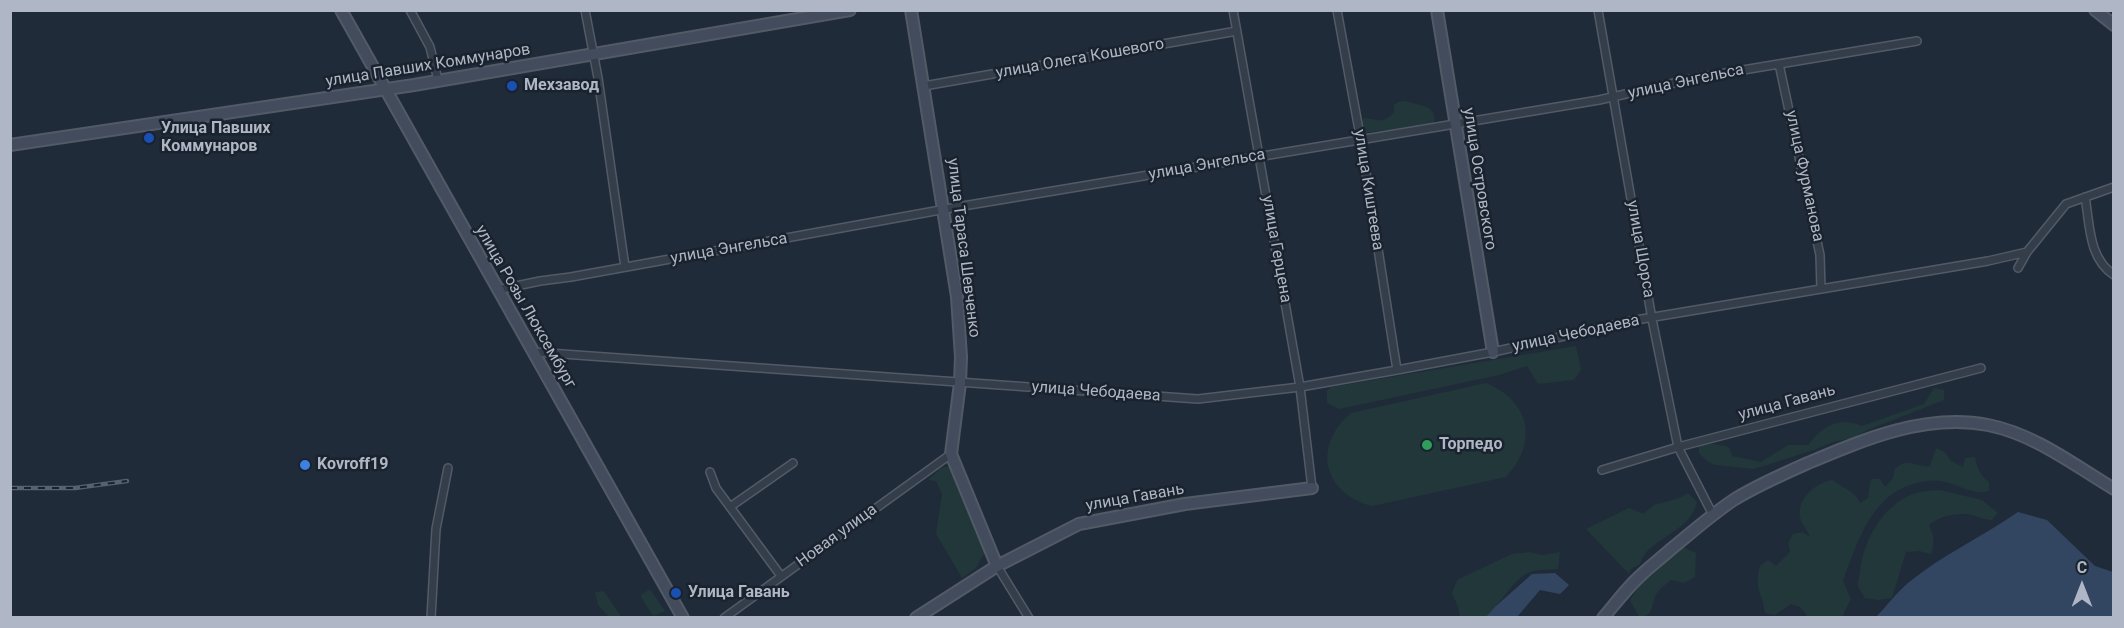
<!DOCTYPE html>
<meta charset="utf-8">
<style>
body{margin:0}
#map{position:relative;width:2124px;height:628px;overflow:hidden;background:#202b39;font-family:Roboto,sans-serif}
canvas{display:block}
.frame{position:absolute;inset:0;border:12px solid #afb7c6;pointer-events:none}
.north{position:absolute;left:2052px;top:556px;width:60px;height:60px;-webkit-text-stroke:4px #1a222e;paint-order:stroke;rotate:0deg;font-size:16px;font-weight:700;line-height:24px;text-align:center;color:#afb7c6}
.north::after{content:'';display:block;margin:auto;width:21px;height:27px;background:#afb7c6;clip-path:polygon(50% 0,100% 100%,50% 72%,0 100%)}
</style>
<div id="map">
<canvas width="2124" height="628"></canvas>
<div class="frame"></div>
<div class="north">С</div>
</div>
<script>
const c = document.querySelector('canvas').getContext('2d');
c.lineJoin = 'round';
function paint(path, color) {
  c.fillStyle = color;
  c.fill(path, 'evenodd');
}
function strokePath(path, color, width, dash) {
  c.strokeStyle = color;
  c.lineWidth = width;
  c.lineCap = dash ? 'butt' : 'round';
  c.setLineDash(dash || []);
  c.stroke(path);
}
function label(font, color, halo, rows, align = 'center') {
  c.font = font + ' Roboto,sans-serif';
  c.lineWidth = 5;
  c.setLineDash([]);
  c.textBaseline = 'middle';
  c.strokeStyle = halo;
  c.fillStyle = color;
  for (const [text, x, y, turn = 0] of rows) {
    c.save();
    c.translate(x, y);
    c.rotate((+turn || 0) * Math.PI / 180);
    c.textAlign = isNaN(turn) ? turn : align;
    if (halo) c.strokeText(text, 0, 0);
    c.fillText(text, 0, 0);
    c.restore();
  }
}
paint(new Path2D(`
 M1405 101C1419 106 1438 104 1434 124L1364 133 1361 130 1360 126 1364 118C1377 119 1384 125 1394 112V105L1398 102Z
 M1576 346 1581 370 1574 380 1538 384 1527 366 1499 375 1339 409 1327 403V391L1331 387Z
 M1486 383C1530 401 1539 442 1506 477L1372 506C1323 493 1312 446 1351 413Z
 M1934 388 1944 390V400L1870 429 1853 438 1833 442 1814 450 1754 469 1715 465 1707 461 1699 453V444L1709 443 1729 447 1732 456 1761 462 1788 445H1808C1823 426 1839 416 1862 426L1924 404Z
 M1936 448 1945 452 1950 460 1963 467 1965 458 1975 457C1977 468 1980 475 1989 482V491C1972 496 1957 483 1940 481 1934 480 1928 481 1922 482 1873 490 1858 540 1843 581L1851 599 1842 617H1807L1806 614 1800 607 1791 604 1775 615 1765 613C1763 592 1753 590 1760 566L1768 560 1776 566 1790 552 1788 543 1793 534 1803 532 1810 537C1808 531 1803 526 1801 521 1794 500 1816 482 1833 480 1843 489 1855 490 1860 503L1868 498 1871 479H1880L1885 487 1893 478 1895 469C1909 456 1914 468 1930 466Z
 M950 466 985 552 976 568 962 578 936 534 942 494 936 481 928 480 941 468Z
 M1940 490 1982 500 1998 513 1992 520C1984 520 1980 517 1972 515 1958 512 1939 516 1929 525 1934 536 1935 542 1931 554L1919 551 1906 552 1892 598 1878 600 1865 598C1863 594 1859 589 1858 585 1858 581 1859 576 1860 572 1863 541 1882 506 1913 494 1922 491 1931 490 1940 490Z
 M1688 493 1697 502C1690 534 1648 537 1640 564L1631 569 1629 574 1586 529 1629 508 1643 514 1654 505 1677 499Z
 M1683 547 1696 553 1695 577 1684 583 1671 580C1666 584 1659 589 1656 595 1651 605 1654 617 1639 617L1630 600 1644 579Z
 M1530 552 1542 555 1560 552 1558 569C1550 570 1538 569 1530 572 1515 578 1498 604 1489 617H1460L1458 607 1452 593 1457 580 1512 554Z
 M650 589 665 611 653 616 641 597V595Z
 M604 591 621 617H609L598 605 595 592Z`), '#22373a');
paint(new Path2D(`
 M2018 512 2047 520 2095 566 2113 572V617H1876C1887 606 1896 593 1908 583 1942 555 1982 537 2018 512Z
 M1555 573 1569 585 1560 594 1540 590 1517 617H1486L1495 607 1532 574Z`), '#334661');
const street = new Path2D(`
 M410 10 430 47 438 80
 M585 10 598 78 625 267
 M1233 10 1300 387 1312 488
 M1337 10 1361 141 1397 370
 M1598 10 1652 319 1678 447 1713 515
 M1779 64 1820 255 1821 289
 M924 86 1237 31
 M2085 197C2090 224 2088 258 2114 275
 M2018 268 2027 252 2066 204 2114 187
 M497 290 540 281 571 277 957 207 1599 100 1701 77 1917 41
 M534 352 1198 399 1300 387 1397 370 1493 352 1636 320 1988 261 2027 252
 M1602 470 1678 447 1981 368
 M710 472 716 488 781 576
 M730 507 793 463
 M997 566 1029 618
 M431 618 436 529 448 468
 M724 618 951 454`);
const secondary = new Path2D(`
 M341 10 683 618
 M911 10 957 297 961 357 960 383 951 454 997 566
 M1437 10 1493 352
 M2095 10 2114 25
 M10 145 414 85 850 10
 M916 618 997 566 1079 524 1185 504 1312 488
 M1603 618C1615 604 1626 589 1639 577 1649 567 1660 559 1670 550 1691 533 1712 514 1735 499 1758 485 1783 474 1808 463 1865 439 1926 413 1988 425 2034 434 2074 465 2114 489`);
strokePath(street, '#525a67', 10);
strokePath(secondary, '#525a67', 14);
strokePath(street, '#343d4a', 7);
strokePath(secondary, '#424c5d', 10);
const rail = new Path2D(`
 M10 488H75L127 481`);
strokePath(rail, '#566171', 4.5);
strokePath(rail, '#1a222e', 2, [7]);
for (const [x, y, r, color] of [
 [512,86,6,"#1a4fb4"],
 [149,138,6,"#1a4fb4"],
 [1427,445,6,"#2e9e5b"],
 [305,465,6,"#3f7fe0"],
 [676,593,6,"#1a4fb4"]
]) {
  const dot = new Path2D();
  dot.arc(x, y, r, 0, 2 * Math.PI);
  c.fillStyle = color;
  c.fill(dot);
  strokePath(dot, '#1a222e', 2);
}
label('16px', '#afb7c6', '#1a222e', [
 ["улица Олега Кошевого",1080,59,-10],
 ["улица Павших Коммунаров",428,66,-9],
 ["улица Энгельса",1686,82,-12],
 ["улица Энгельса",1207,165,-10],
 ["улица Фурманова",1804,176,78],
 ["улица Островского",1479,179,81],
 ["улица Киштеева",1368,190,81],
 ["улица Тараса Шевченко",963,248,83],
 ["улица Энгельса",729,249,-10],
 ["улица Герцена",1276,249,80],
 ["улица Щорса",1640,249,80],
 ["улица Розы Люксембург",525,307,60],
 ["улица Чебодаева",1576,334,-12],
 ["улица Чебодаева",1096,392,4],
 ["улица Гавань",1787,403,-15],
 ["улица Гавань",1135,498,-10],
 ["Новая улица",837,536,-36]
]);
label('bold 16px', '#afb7c6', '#1a222e', [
 ["Мехзавод",524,86],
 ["Улица Павших",161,129],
 ["Коммунаров",161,147],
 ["Торпедо",1439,445],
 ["Kovroff19",317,465],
 ["Улица Гавань",688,593]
], 'left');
</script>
